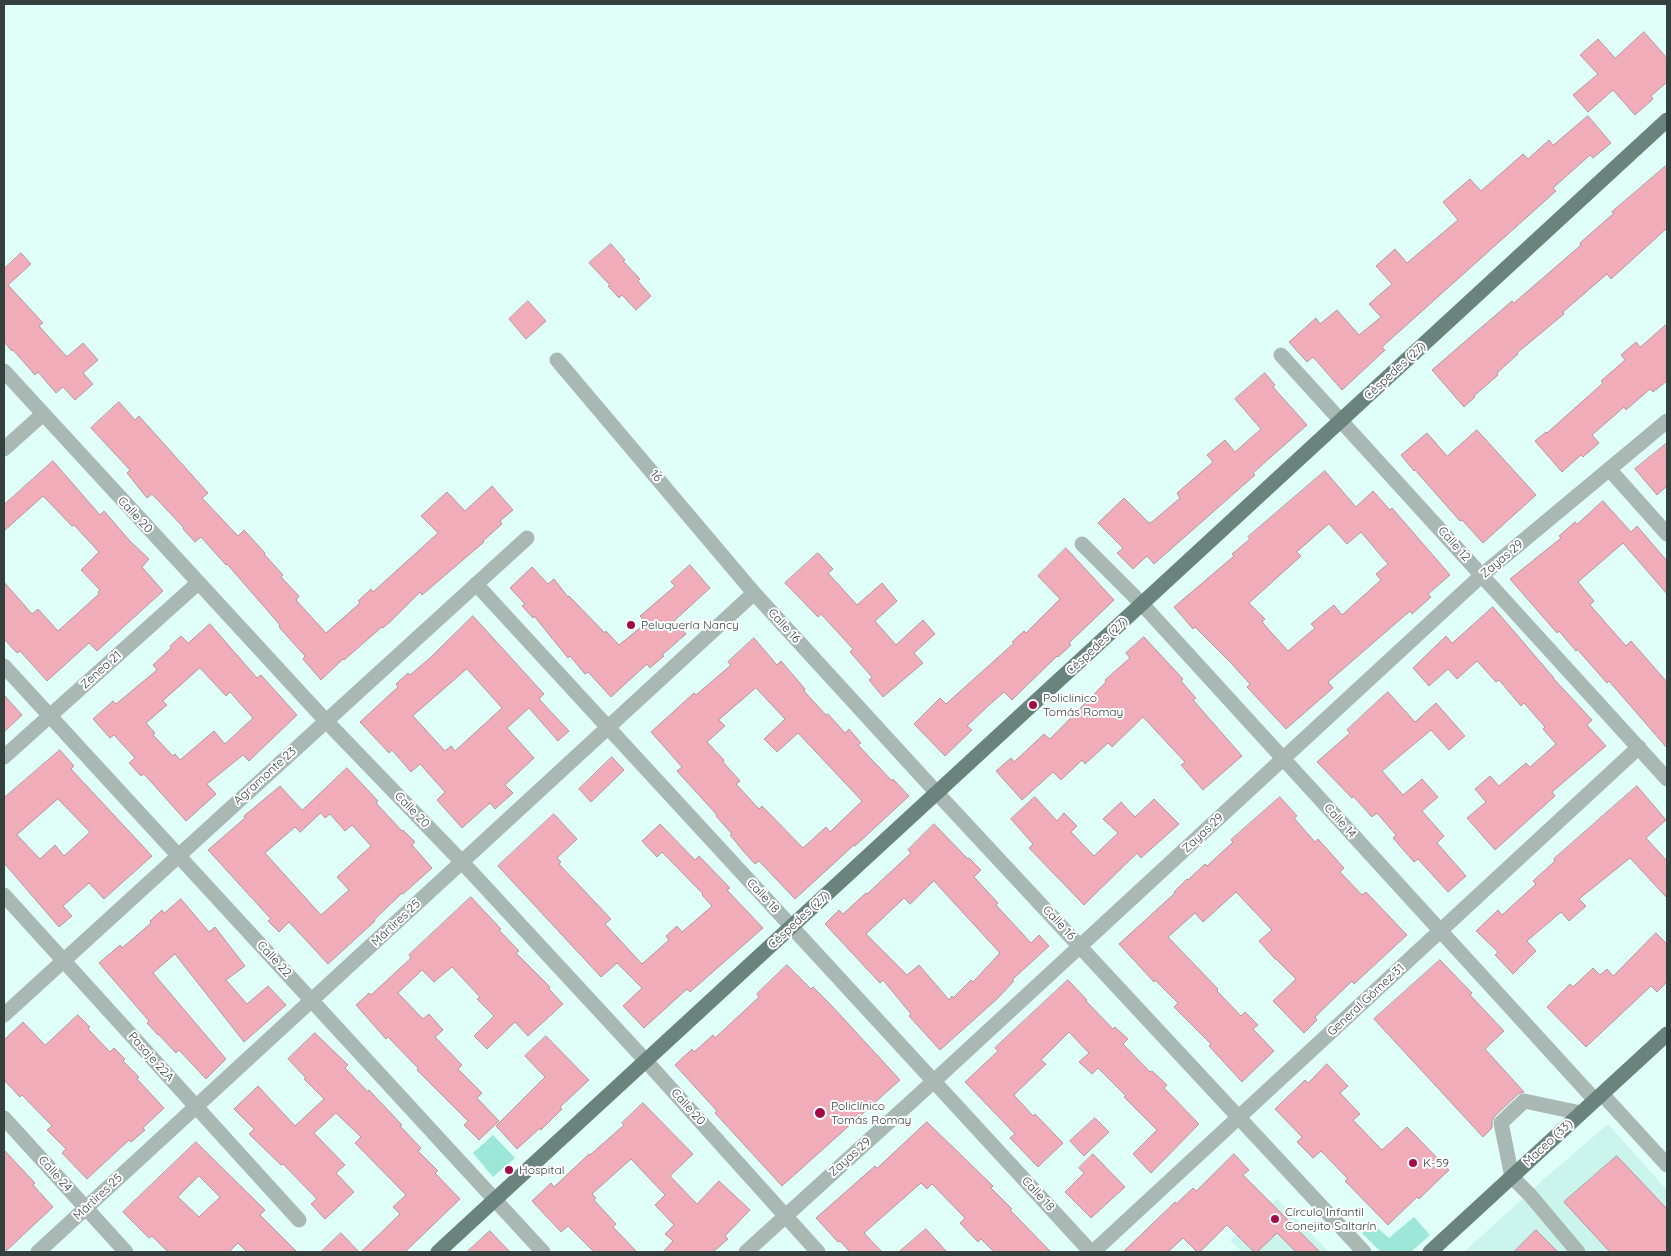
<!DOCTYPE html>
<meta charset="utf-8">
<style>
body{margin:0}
#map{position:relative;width:1671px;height:1256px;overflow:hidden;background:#dffff8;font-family:Quicksand,sans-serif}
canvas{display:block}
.frame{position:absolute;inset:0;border:5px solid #33403d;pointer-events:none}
</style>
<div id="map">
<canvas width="1671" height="1256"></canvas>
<div class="frame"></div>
</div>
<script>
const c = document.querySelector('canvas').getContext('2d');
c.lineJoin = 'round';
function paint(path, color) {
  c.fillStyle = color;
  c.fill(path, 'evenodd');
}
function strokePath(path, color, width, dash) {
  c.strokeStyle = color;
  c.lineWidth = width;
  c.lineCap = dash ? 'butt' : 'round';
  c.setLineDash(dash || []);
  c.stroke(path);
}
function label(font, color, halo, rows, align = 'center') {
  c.font = font + ' Quicksand,sans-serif';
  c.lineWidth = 4;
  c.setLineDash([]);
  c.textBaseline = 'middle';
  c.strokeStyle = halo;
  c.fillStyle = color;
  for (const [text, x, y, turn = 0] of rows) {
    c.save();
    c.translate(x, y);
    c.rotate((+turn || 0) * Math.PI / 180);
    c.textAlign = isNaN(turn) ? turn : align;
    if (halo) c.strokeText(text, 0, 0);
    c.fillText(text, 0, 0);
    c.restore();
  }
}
paint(new Path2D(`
 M1608 1124 1667 1190V1252H1464L1545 1178Z
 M1277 1199 1329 1252H1242L1230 1240Z`), '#cbf5ec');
paint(new Path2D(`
 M493 1135 515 1158 493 1177 473 1153Z
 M1414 1217 1430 1235 1411 1252H1381L1362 1233 1373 1224 1389 1238Z`), '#9de7d8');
const building = new Path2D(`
 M1644 32 1667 58V82L1651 96 1653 99 1635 115 1613 90 1588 112 1573 95 1598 74 1580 55 1598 39 1615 58Z
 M1588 116 1611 143 1593 158 1590 155 1553 188 1556 191 1382 347 1385 350 1342 390 1313 357 1307 362 1289 342 1316 318 1320 324 1337 310 1359 335 1381 317 1369 304 1392 284 1376 266 1395 249 1407 263 1458 220 1443 202 1470 179 1481 191 1523 154 1528 159 1549 140 1553 145Z
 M1667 165V228L1611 279 1607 274 1563 312 1564 314 1517 353 1518 354 1497 373 1498 375 1474 396 1475 397 1464 407 1432 370 1512 301 1514 303 1581 245 1580 243 1614 213 1612 212Z
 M611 244 625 260 623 261 640 279 638 281 651 296 636 310 622 295 619 298 608 286 610 285 589 263Z
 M21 253 31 264 8 285 43 323 39 326 66 356H68L83 343 98 360 83 373 93 384 75 400 63 387 56 393 38 372 35 375 13 350 12 351 4 342V269Z
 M528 301 546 321 526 339 509 319Z
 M1667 324V381L1653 392 1650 389 1626 410 1624 407 1592 435 1599 443 1583 457 1581 455 1562 472 1535 441 1546 432 1547 433 1603 383 1601 381 1625 360 1621 355 1636 342 1640 347Z
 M1265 373 1275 385 1273 387 1307 425 1253 473 1255 475 1154 564 1147 556 1133 569 1117 553 1123 548 1098 523 1124 498 1149 523 1152 522 1180 498 1177 493 1213 462 1207 455 1225 440 1235 452 1261 429 1235 399Z
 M119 402 135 420 139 416 208 493 202 498 238 536 244 530 265 553 264 554 283 575 281 577 299 596 296 600 326 633 360 603 358 601 371 589 373 592 438 533 421 516 447 492 465 511 492 486 513 510 500 521 502 524 483 541 484 542 422 595 420 592 391 621 383 628 382 627 344 660 343 659 321 680 303 659 305 656 279 627 280 625 227 564 226 565 201 537 195 542 183 529 184 528 152 494 147 498 127 473 130 470 91 428Z
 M1477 430 1536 495 1483 543 1462 520 1460 521 1415 470 1414 471 1401 455 1427 433 1447 456Z
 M1667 443V486L1657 495 1635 469Z
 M53 461 100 515 104 511 130 541 149 559 142 567 163 591 97 651 89 643 47 681 20 651 17 653 4 639V582L32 614 38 609 58 631 99 594 98 592 100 590 81 570 99 552 74 525 72 526 43 496 4 531V505Z
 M1325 471 1356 507 1373 491 1390 510 1392 508 1450 575 1428 594 1431 597 1412 614 1410 611 1328 682 1333 688 1286 729 1247 687 1250 684 1230 662 1195 627 1193 629 1174 607 1234 556 1232 554 1250 539 1248 537ZM1329 524 1347 544 1361 532 1388 564 1376 574 1381 580 1342 615 1334 605 1311 624 1315 628 1288 651 1262 622 1265 619 1249 603 1301 556 1297 552Z
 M1603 501 1631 532 1637 526 1667 561V594L1623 543 1578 582 1594 601 1590 605 1626 646 1631 641 1667 682V748L1609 681 1607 683 1577 649 1576 651 1559 631 1557 633 1510 579 1561 538 1559 536 1575 522 1577 524Z
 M1066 548 1114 600 1069 643 1071 645 1058 657 1057 656 1012 700 1004 692 988 706 967 726 972 730 945 756 914 724 940 698 946 704 1014 643 1012 642 1024 631 1026 633 1060 599 1038 576Z
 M818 553 833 569 828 573 857 605 882 583 897 601 875 621 896 645 923 620 935 634 914 653 923 663 883 697 869 680 872 677 850 652 853 649 821 614 818 617 785 583Z
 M690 565 710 588 674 621 686 634 662 655 664 656 650 668 647 664 611 697 588 672 585 674 570 656 568 658 534 616 533 618 522 606 525 604 510 588 532 567 548 584 554 579 568 597 569 596 605 633 606 631 619 645 646 623 640 616 675 586 671 582Z
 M1493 607 1554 678H1553L1592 720 1587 725 1606 746 1552 792 1555 796 1495 850 1467 818 1486 802 1475 789 1490 776 1499 786 1526 763 1530 767 1556 744 1543 729 1545 727 1524 703 1521 706 1499 680 1496 682 1477 661 1457 679 1448 669 1429 686 1413 668 1446 636 1452 643Z
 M473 616 544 694 539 699 569 731 558 741 529 708 507 728 534 758 505 785 513 793 495 809 490 803 462 828 437 800 445 792 420 764 411 772 392 750 389 753 360 722 398 687 396 684 408 673 410 675 430 658ZM467 669 502 708 455 751 451 746 445 751 413 716Z
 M210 624 257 678 261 675 297 715 249 761 243 755 207 784 216 794 186 821 144 774 141 776 129 763 135 758 114 735 110 738 93 719 113 701 116 704 157 670 153 665 171 648 170 646 181 636 188 643ZM200 668 226 696 230 692 253 718 225 744 214 731 180 760 175 754 173 756 153 735 155 733 146 723 167 705 163 701Z
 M1144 637 1183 679 1181 681 1196 698 1193 700 1242 756 1203 790 1181 765 1185 762 1143 717 1112 747 1108 743 1085 764 1082 760 1061 780 1053 772 1022 800 996 771 1011 758 1014 762 1044 734 1050 739 1106 682 1105 680 1130 658 1126 653Z
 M754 638 777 665 781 661 805 689 804 691 826 715 828 714 845 733 849 729 861 743 858 745 892 781 893 779 909 796 855 846 854 845 795 899 759 861 755 864 744 852 730 835 732 834 716 816 717 815 677 771 682 767 651 732 694 693 696 695 731 665 728 662ZM756 688 785 719 764 739 777 752 798 733 862 801 830 832 826 827 803 848 762 806 759 809 736 784 740 781 723 762 724 760 707 742 725 726 719 720Z
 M1388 692 1415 722 1436 703 1465 736 1449 750 1431 730 1382 771 1403 795 1422 779 1438 797 1422 811 1444 836 1437 843 1466 876 1448 892 1418 859 1414 862 1393 838 1396 835 1377 813 1372 817 1353 796 1352 798 1317 762 1350 733 1347 730Z
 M4 695 22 715 4 732Z
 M60 750 74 766 71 769 152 856 104 899 89 883 63 906 72 916 59 927 4 863V798ZM58 799 90 832 64 856 55 845 40 859 17 835Z
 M612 757 624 770 591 802 579 789Z
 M347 768 378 801 376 803 402 831 403 830 415 842 412 845 432 868 403 894 402 893 374 920 375 921 328 964 289 922 279 932 268 921 271 919 208 850 245 818 244 816 280 786 302 810ZM321 813 325 818 330 814 345 831 352 825 371 846 337 877 349 890 321 915 265 853 295 827 300 832Z
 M1637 786 1666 820 1646 838 1667 861V898L1630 858 1579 899 1586 906 1569 921 1561 912 1527 941 1536 951 1513 974 1495 955 1498 952 1476 931 1498 910 1502 915 1536 884 1533 881 1555 861 1554 859Z
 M1035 797 1057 821 1064 813 1077 826 1071 832 1094 856 1118 833 1103 819 1121 802 1135 817 1154 799 1179 824 1141 858 1137 853 1084 905 1029 848 1033 844 1011 819Z
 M1280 797 1297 816 1294 818 1315 842 1318 839 1344 868 1340 872 1362 895 1366 892 1407 935 1354 984 1352 981 1315 1017 1317 1020 1304 1033 1273 1001 1296 979 1276 959H1275L1259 941 1272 930 1236 892 1203 922 1195 913 1168 937 1218 989 1217 991 1241 1016 1245 1012 1258 1025 1253 1029 1274 1051 1242 1082 1209 1046 1211 1044 1174 1007 1178 1003 1155 980 1154 982 1119 944 1175 893 1174 892 1187 879 1188 880 1205 864 1207 866 1233 842 1231 840Z
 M554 814 577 839 557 858 561 862 559 864 611 919 605 924 642 964 669 940 666 936 677 926 682 932 712 906 702 895 703 894 662 852 657 857 642 841 660 824 695 860 699 856 730 888 727 890 763 928 690 992 687 989 644 1028 623 1006 642 988 617 963 601 977 498 866Z
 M934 824 968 859 969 858 981 870 974 877 998 903 996 905 1031 943 1039 935 1049 946 1012 980 1014 981 997 999 940 1050 909 1016 911 1014 883 980 880 983 825 924 839 910 843 914 866 893 867 894 911 853 908 850ZM934 881 1000 953 973 982 971 980 953 998 952 996 949 1000 919 965 907 975 866 934 904 898 910 904Z
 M471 897 501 929 499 930 519 951 516 953 550 987 549 989 563 1004 528 1036 515 1022 487 1049 474 1036 494 1016 477 999 480 997 452 967 434 982 422 970 398 993 423 1019 429 1014 443 1030 435 1037 462 1065 458 1069 482 1093 477 1098 499 1121 479 1140 464 1125 468 1121 417 1070 418 1068 388 1037 386 1039 356 1005 369 993 371 995 411 958 409 955Z
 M181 899 209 932 215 927 245 966 226 980 247 1004 268 986 286 1005 244 1042 175 954 153 973 226 1059 206 1079 179 1050 176 1053 158 1034V1035L147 1023 149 1021 99 963 120 945 122 948 151 923 150 921 162 910 164 913Z
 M1656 933 1667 944V982L1657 992 1651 986 1586 1047 1547 1007 1570 984 1573 987 1593 968 1600 975 1607 969 1613 976Z
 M1440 960 1472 993 1470 995 1504 1031 1485 1049 1524 1092 1518 1094 1495 1116 1492 1121V1128L1483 1137 1374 1019Z
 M787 965 811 989 813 987 831 1005 900 1080 782 1186 715 1113 717 1111 675 1065 692 1049 694 1052 713 1035 715 1038 759 997 757 994Z
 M1068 980 1087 1000 1086 1001 1113 1029 1115 1027 1128 1039 1123 1044 1150 1072 1152 1071 1167 1085 1164 1088 1199 1124 1151 1173 1133 1154 1157 1130 1124 1097 1126 1096 1098 1068 1092 1074 1079 1062 1089 1053 1069 1032 1041 1060 1046 1064 1014 1095 1033 1116 1035 1114 1063 1143 1038 1167 1010 1138 1015 1134 965 1082 998 1051 995 1048Z
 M78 1015 90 1027 88 1029 110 1052 114 1048 125 1059 123 1061 139 1077 137 1079 164 1108 143 1128 145 1130 131 1142 129 1140 87 1179 62 1153 66 1149 47 1130 52 1126 22 1095 20 1097 4 1080V1040L23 1022 45 1045Z
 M315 1033 348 1065 345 1068 368 1092 369 1090 402 1125 400 1126 421 1148 418 1151 438 1171 435 1173 460 1199 405 1252H361L400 1214 393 1207 406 1195 355 1143 361 1137 336 1113 314 1133 345 1165 336 1173 354 1192 325 1219 311 1204 317 1199 283 1164 281 1165 249 1134 254 1129 234 1109 258 1086 295 1126 324 1099 304 1079 306 1078 288 1059Z
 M546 1036 589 1080 560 1107 562 1109 541 1130 540 1128 517 1149 496 1126 545 1077 525 1056Z
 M1327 1064 1348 1086 1340 1093 1360 1114 1353 1120 1382 1150 1407 1127 1449 1170 1419 1199 1417 1197 1388 1225 1345 1181 1348 1179 1321 1151 1313 1158 1297 1142 1302 1137 1275 1109 1305 1080 1308 1083Z
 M643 1103 693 1154 670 1176 697 1204 719 1181 750 1210 725 1236 728 1239 713 1252H663L673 1241 665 1234 674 1225 655 1205 665 1195 631 1159 592 1194 596 1198 594 1200 616 1224 613 1227 637 1252H594L568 1226 561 1232 532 1201 551 1183 554 1187 589 1154 590 1155 624 1125 622 1123Z
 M1095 1118 1109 1132 1084 1156 1070 1141Z
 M927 1122 993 1186 991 1188 1012 1209 1010 1210 1051 1252H994L981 1239 978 1242 960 1223 965 1218 932 1184 927 1189 921 1183 864 1233 882 1252H850L840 1241 838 1242 816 1218 875 1166 877 1168Z
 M196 1142 265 1210 260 1215 297 1252H247L238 1243 229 1252H168L152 1236 149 1238 123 1212ZM199 1176 220 1197 199 1217 178 1197Z
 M4 1150 35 1183 33 1185 53 1207 5 1252H4Z
 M1093 1154 1125 1187 1091 1218 1065 1192 1084 1173 1079 1168Z
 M1234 1154 1249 1170 1243 1175 1320 1252H1296L1277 1233 1257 1252H1254L1227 1225 1200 1252H1197L1183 1238 1168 1252H1123L1175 1202 1176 1204 1193 1188 1196 1191Z
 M1617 1156 1667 1209V1252H1610L1564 1202Z
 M926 1229 947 1252H899Z
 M1536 1230 1558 1252H1514Z
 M490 1231 510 1252H467Z
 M341 1233 359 1252H321Z`);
paint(building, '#f0acb9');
strokePath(building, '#b4989c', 1);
strokePath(new Path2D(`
 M1281 355 1667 779
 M557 360 754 593 937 793 1364 1252
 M4 371 326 721 462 862 646 1061 818 1252
 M4 449 43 414
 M1609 469 1667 534
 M1082 544 1142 604 1595 1100
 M476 584 1091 1252
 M4 666 543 1252
 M4 757 198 583
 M4 895 299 1220
 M4 1015 527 538
 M1602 1094 1667 1165
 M4 1118 126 1252
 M38 1252 754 593
 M746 1252 934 1081 1482 575 1667 421
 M1093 1252 1639 747
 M1578 1252 1530 1195 1512 1177 1501 1123 1524 1101 1581 1113`), '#aab8b4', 15);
strokePath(new Path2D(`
 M438 1252 1667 120
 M1430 1252 1667 1034`), '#6a837d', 15);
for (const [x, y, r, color] of [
 [631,625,5,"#a30b48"],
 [1033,705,5,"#a30b48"],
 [820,1113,6,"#a30b48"],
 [1413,1163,5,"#a30b48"],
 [509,1170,5,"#a30b48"],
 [1275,1219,5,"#a30b48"]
]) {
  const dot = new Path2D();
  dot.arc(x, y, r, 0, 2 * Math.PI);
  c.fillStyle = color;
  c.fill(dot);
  strokePath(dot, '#fff', 2);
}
label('12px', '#33403d', '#fff', [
 ["Céspedes (27)",1395,371,-43],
 ["16",656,476,50],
 ["Calle 20",135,515,47],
 ["Calle 12",1454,544,48],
 ["Zayas 29",1502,559,-40],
 ["Calle 16",784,626,48],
 ["Céspedes (27)",1097,646,-43],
 ["Zenea 21",101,670,-42],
 ["Agramonte 23",265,776,-42],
 ["Calle 20",412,810,46],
 ["Calle 14",1340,821,48],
 ["Zayas 29",1203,833,-43],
 ["Calle 18",763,896,47],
 ["Céspedes (27)",799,920,-43],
 ["Mártires 25",396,923,-43],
 ["Calle 16",1059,923,47],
 ["Calle 22",274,959,47],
 ["General Gómez 31",1366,1000,-43],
 ["Pasaje 22A",151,1057,48],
 ["Calle 20",688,1107,48],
 ["Maceo (33)",1548,1143,-43],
 ["Zayas 29",850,1157,-42],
 ["Calle 24",55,1174,48],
 ["Calle 18",1038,1194,47],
 ["Mártires 25",98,1197,-43]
]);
label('12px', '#33403d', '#fff', [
 ["Peluquería Nancy",641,625],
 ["Policlinico",1043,698],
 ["Tomás Romay",1043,712],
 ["Policlínico",831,1106],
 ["Tomás Romay",831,1120],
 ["K-59",1423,1163],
 ["Hospital",519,1170],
 ["Círculo Infantil",1285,1212],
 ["Conejito Saltarín",1285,1226]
], 'left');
</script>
